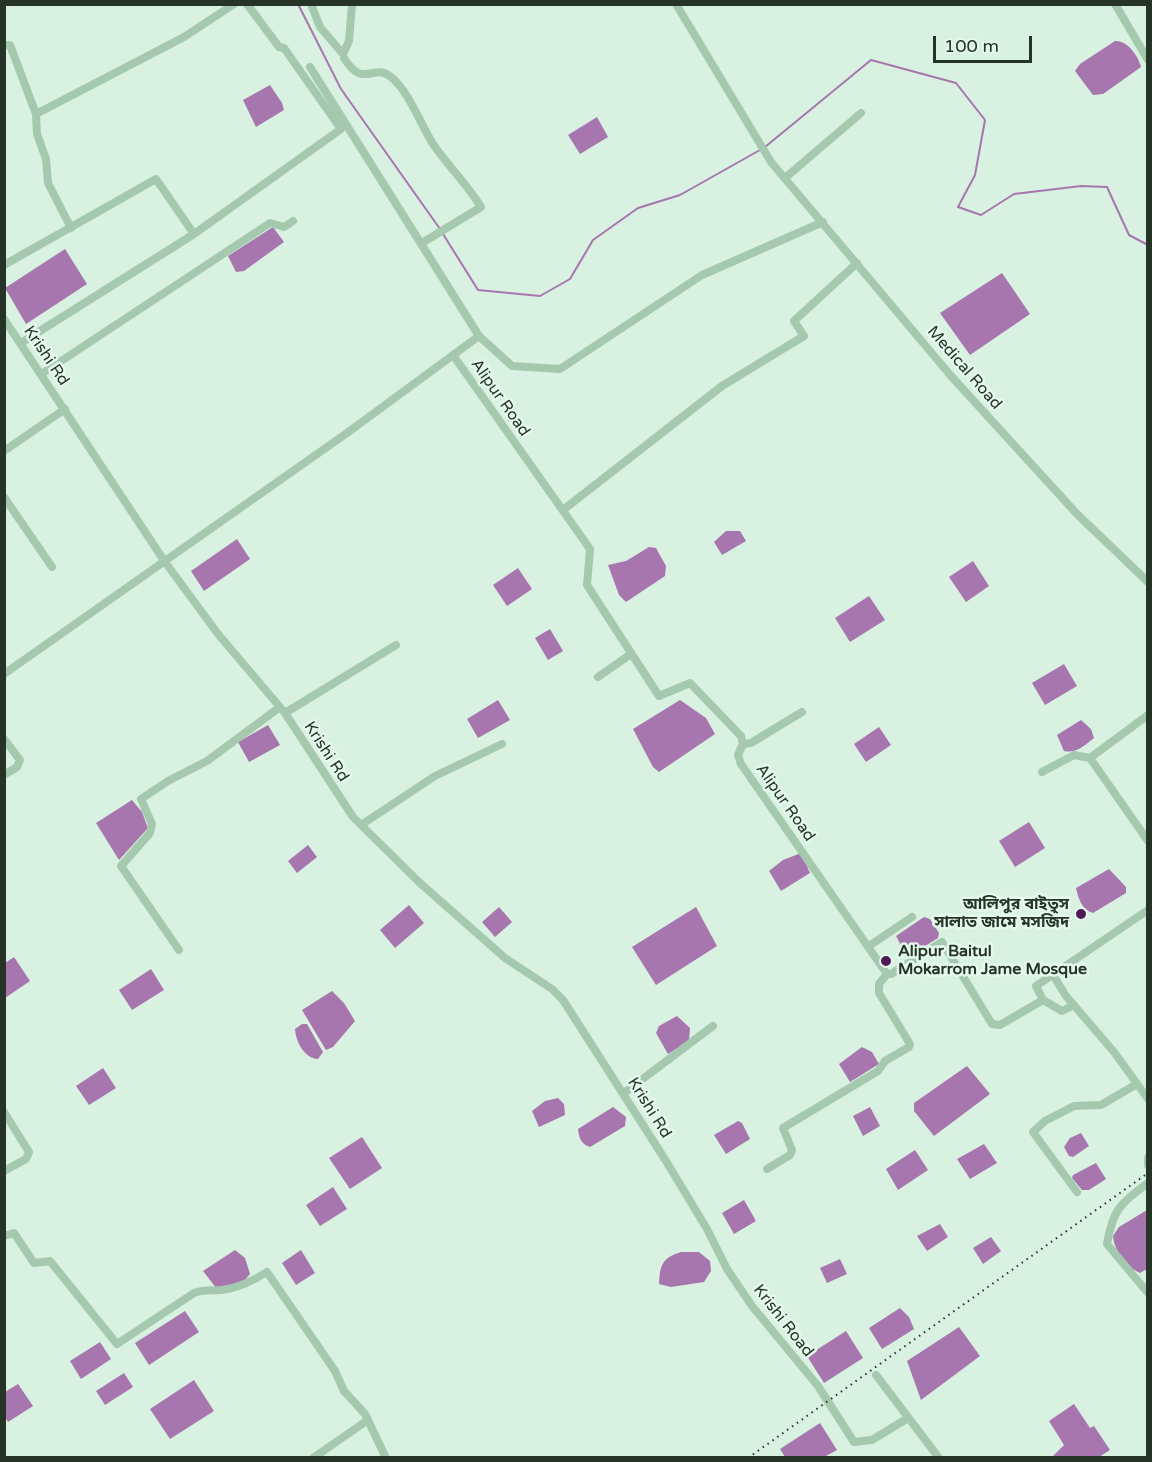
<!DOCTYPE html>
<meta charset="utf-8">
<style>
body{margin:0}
#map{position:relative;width:1152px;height:1462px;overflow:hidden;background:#d8f1e0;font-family:"Varela Round",sans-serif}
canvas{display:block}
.frame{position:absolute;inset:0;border:6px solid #263427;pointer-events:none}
.scale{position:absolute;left:933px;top:36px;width:99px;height:27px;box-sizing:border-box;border:3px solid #263427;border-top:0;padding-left:8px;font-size:18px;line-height:21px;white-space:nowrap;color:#263427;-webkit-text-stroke:4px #e4f9eb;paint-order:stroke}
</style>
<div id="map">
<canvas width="1152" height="1462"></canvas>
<div class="frame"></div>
<div class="scale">100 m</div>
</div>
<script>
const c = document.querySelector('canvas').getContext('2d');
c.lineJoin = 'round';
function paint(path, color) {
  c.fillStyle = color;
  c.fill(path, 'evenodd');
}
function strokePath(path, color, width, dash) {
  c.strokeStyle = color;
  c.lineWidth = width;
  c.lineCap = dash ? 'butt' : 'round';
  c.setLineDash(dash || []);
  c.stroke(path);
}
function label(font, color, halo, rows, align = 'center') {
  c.font = font + ' "Varela Round","Noto Sans Bengali",sans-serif';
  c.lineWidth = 5;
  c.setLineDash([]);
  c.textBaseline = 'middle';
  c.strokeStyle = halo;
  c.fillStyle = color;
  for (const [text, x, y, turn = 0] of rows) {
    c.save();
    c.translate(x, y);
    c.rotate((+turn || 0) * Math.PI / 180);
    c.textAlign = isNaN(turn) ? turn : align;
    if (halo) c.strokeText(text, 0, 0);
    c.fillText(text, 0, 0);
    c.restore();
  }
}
paint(new Path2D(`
 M1115 41C1127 40 1138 55 1141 67L1103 94 1093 95 1075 71 1080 64Z
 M270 85 282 103 284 110 256 127 243 100Z
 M597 117 608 137 580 154 568 135Z
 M273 227 284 242 244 271 236 272 228 256Z
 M65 249 87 284 26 324 5 288Z
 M1002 273 1030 314 970 355 940 313Z
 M726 531H740L746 541 722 555 714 542Z
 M237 539 250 559 204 591 191 571Z
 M649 547 656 548 666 566 665 576 626 602 619 595 608 565 626 561Z
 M973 561 989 586 966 602 949 577Z
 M518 568 532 589 507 606 493 585Z
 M869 596 885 620 850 642 835 618Z
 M550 629 563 651 548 660 535 638Z
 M1064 664 1077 686 1045 705 1032 683Z
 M498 700 510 720 478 738 467 719Z
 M680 700 706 718 715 734 659 772 653 767 633 729Z
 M1081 720 1091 729 1094 738C1085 745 1076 754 1064 751L1057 735Z
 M268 725 280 745 249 762 238 742Z
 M879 727 891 745 866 762 854 744Z
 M132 800 142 812 148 828 119 860 96 823Z
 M1029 822 1045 848 1015 867 999 841Z
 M308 845 317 857 297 873 288 861Z
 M801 853 810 873 781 891 769 871 783 860Z
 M1109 869 1126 887V893L1093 913C1082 910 1078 898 1076 888Z
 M409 905 424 923 395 948 380 930Z
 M499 907 512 922 495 937 482 922Z
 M696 907 717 946 656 985 632 947Z
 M924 917 930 919 939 933 938 938 909 956 905 953 896 936Z
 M14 957 30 981 5 998V963Z
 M151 969 164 990 132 1010 119 990Z
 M332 991 344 1003 355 1021 333 1047 326 1050 302 1010Z
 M677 1016 690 1028 689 1041 668 1054 656 1033 659 1026Z
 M302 1024H307L323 1052 318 1059C304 1058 296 1042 295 1029Z
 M862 1047 872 1052 879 1064 850 1082 839 1064Z
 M967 1066 990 1094 934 1136 914 1111V1103Z
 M103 1068 116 1088 89 1105 76 1086Z
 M558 1098 564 1104 565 1115 539 1127 532 1111 545 1101Z
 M613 1107 626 1117 625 1126 590 1147C581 1144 579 1138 578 1129Z
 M870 1107 880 1126 863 1136 853 1116Z
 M738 1121 742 1123 750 1139 726 1154 714 1135Z
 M1081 1133 1089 1146 1073 1157 1069 1156 1064 1147 1070 1138Z
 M362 1137 382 1168 350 1189 329 1158Z
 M984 1144 997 1163 970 1179 957 1159Z
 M915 1150 928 1170 898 1190 886 1169Z
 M1096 1163 1106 1179 1089 1190H1082L1072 1178 1073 1175Z
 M333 1187 347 1209 320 1226 306 1205Z
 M744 1200 756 1221 734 1234 722 1213Z
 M1147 1210V1269L1140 1273C1127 1267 1114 1251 1113 1236L1119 1227Z
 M940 1224 948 1237 927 1251 917 1236Z
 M991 1237 1001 1251 983 1264 973 1248Z
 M235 1250 245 1258 250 1274 245 1280 217 1289 203 1271Z
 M301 1250 315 1273 296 1285 282 1263Z
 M681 1252H699L710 1261 711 1271 704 1282 671 1287 659 1284C660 1265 662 1258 681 1252Z
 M840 1259 847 1274 827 1283 820 1268Z
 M900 1308 909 1317 914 1329 882 1349 869 1328Z
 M185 1311 199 1332 149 1365 135 1343Z
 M959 1327 980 1356 921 1400 907 1361Z
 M846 1331 863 1358 824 1383 807 1356Z
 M100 1342 111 1359 81 1379 70 1361Z
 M124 1373 133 1387 105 1405 96 1391Z
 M194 1380 214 1411 170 1439 150 1409Z
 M18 1384 33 1406 8 1422 5 1417V1392Z
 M1074 1404 1090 1428 1094 1426 1110 1450 1099 1457H1052L1064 1445 1049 1421Z
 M820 1423 837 1450 824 1457H785L780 1449Z`), '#a776ae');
strokePath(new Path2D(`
 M298 4 341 89 440 229
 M765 147 871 60 956 83 985 120 975 175 958 207 981 215 1014 194 1081 186 1107 187 1129 235 1148 245
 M443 234 478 290 540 296 570 279 593 240 638 208 680 195 760 150`), '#a776ae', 2);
strokePath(new Path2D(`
 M311 4 320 27 343 54 349 41 352 4
 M676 4 771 162 951 376 1077 514 1148 582
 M1115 4 1148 60
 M4 45H10L36 114 184 37 234 4
 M344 58C364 90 373 62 391 77 408 90 421 125 433 144 448 166 467 184 481 207L422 243
 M36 114 37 134 46 159 48 183 71 228
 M785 178 861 113
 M4 265 156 179 194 234
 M4 319 165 562 218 634 285 713 353 817 420 883 505 958 552 989 563 1000 666 1161 707 1229 727 1269 752 1306 818 1386 854 1442 872 1440 908 1418
 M479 336 512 366 560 369 702 275 823 222
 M21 343 194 234 341 129 284 48 279 47 247 4
 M453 355 590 549 587 585 659 696 690 683 741 736 743 744 738 755 741 764 887 974H891L942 942 992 1024 1000 1025 1043 1000 1036 986 1148 910
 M43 373 270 223 284 227 293 221
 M4 451 65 409
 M4 497 52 567
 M563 510 722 386 804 336 794 321 857 263
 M4 674 347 433 479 336 310 67
 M598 677 631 654
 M285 713 396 645
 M1148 715 1090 758 1148 841
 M4 739 20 760 17 767 4 775
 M743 744 751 743 802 712
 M1042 772 1074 755 1090 758
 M361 825 435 776 502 744
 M869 946 912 917
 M179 950 121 866 150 833 152 824 141 799 168 781 207 761 280 707
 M1053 975 1066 996 1114 1052 1148 1099
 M1043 1000 1062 1011 1074 1005
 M624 1093 713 1026
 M4 1112 29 1152 26 1159 4 1171
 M1148 1158V1165
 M767 1169 790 1155 792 1150 783 1128 878 1071 885 1061 909 1047 910 1044 879 993V984L887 974
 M1148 1183C1120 1204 1113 1209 1107 1244L1148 1293
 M1077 1192 1033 1132 1045 1121 1074 1106 1101 1105 1137 1084
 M4 1236 14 1233 34 1263 50 1261 117 1344 194 1293C205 1289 212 1291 222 1290 238 1288 253 1281 267 1272L335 1371 344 1391 365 1414 386 1458
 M876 1375 939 1458
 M313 1458 368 1420`), '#a4c9ae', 8);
strokePath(new Path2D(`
 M748 1458 1148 1173`), '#263427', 2, [1.5, 4.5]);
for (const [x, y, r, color] of [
 [1081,914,6,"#4f1b56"],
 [886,961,6,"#4f1b56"]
]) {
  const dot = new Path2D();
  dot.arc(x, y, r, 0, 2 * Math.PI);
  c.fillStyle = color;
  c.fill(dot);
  strokePath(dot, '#e4f9eb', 2);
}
label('16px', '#263427', '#e4f9eb', [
 ["Krishi Rd",46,356,56],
 ["Medical Road",964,368,49],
 ["Alipur Road",500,398,55],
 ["Krishi Rd",326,752,57],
 ["Alipur Road",785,803,55],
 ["Krishi Rd",649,1108,58],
 ["Krishi Road",783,1321,52]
]);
label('bold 16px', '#263427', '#e4f9eb', [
 ["আলিপুর বাইতুস",1069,905],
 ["সালাত জামে মসজিদ",1069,923],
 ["Alipur Baitul",898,952,"left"],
 ["Mokarrom Jame Mosque",898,970,"left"]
], 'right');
</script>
